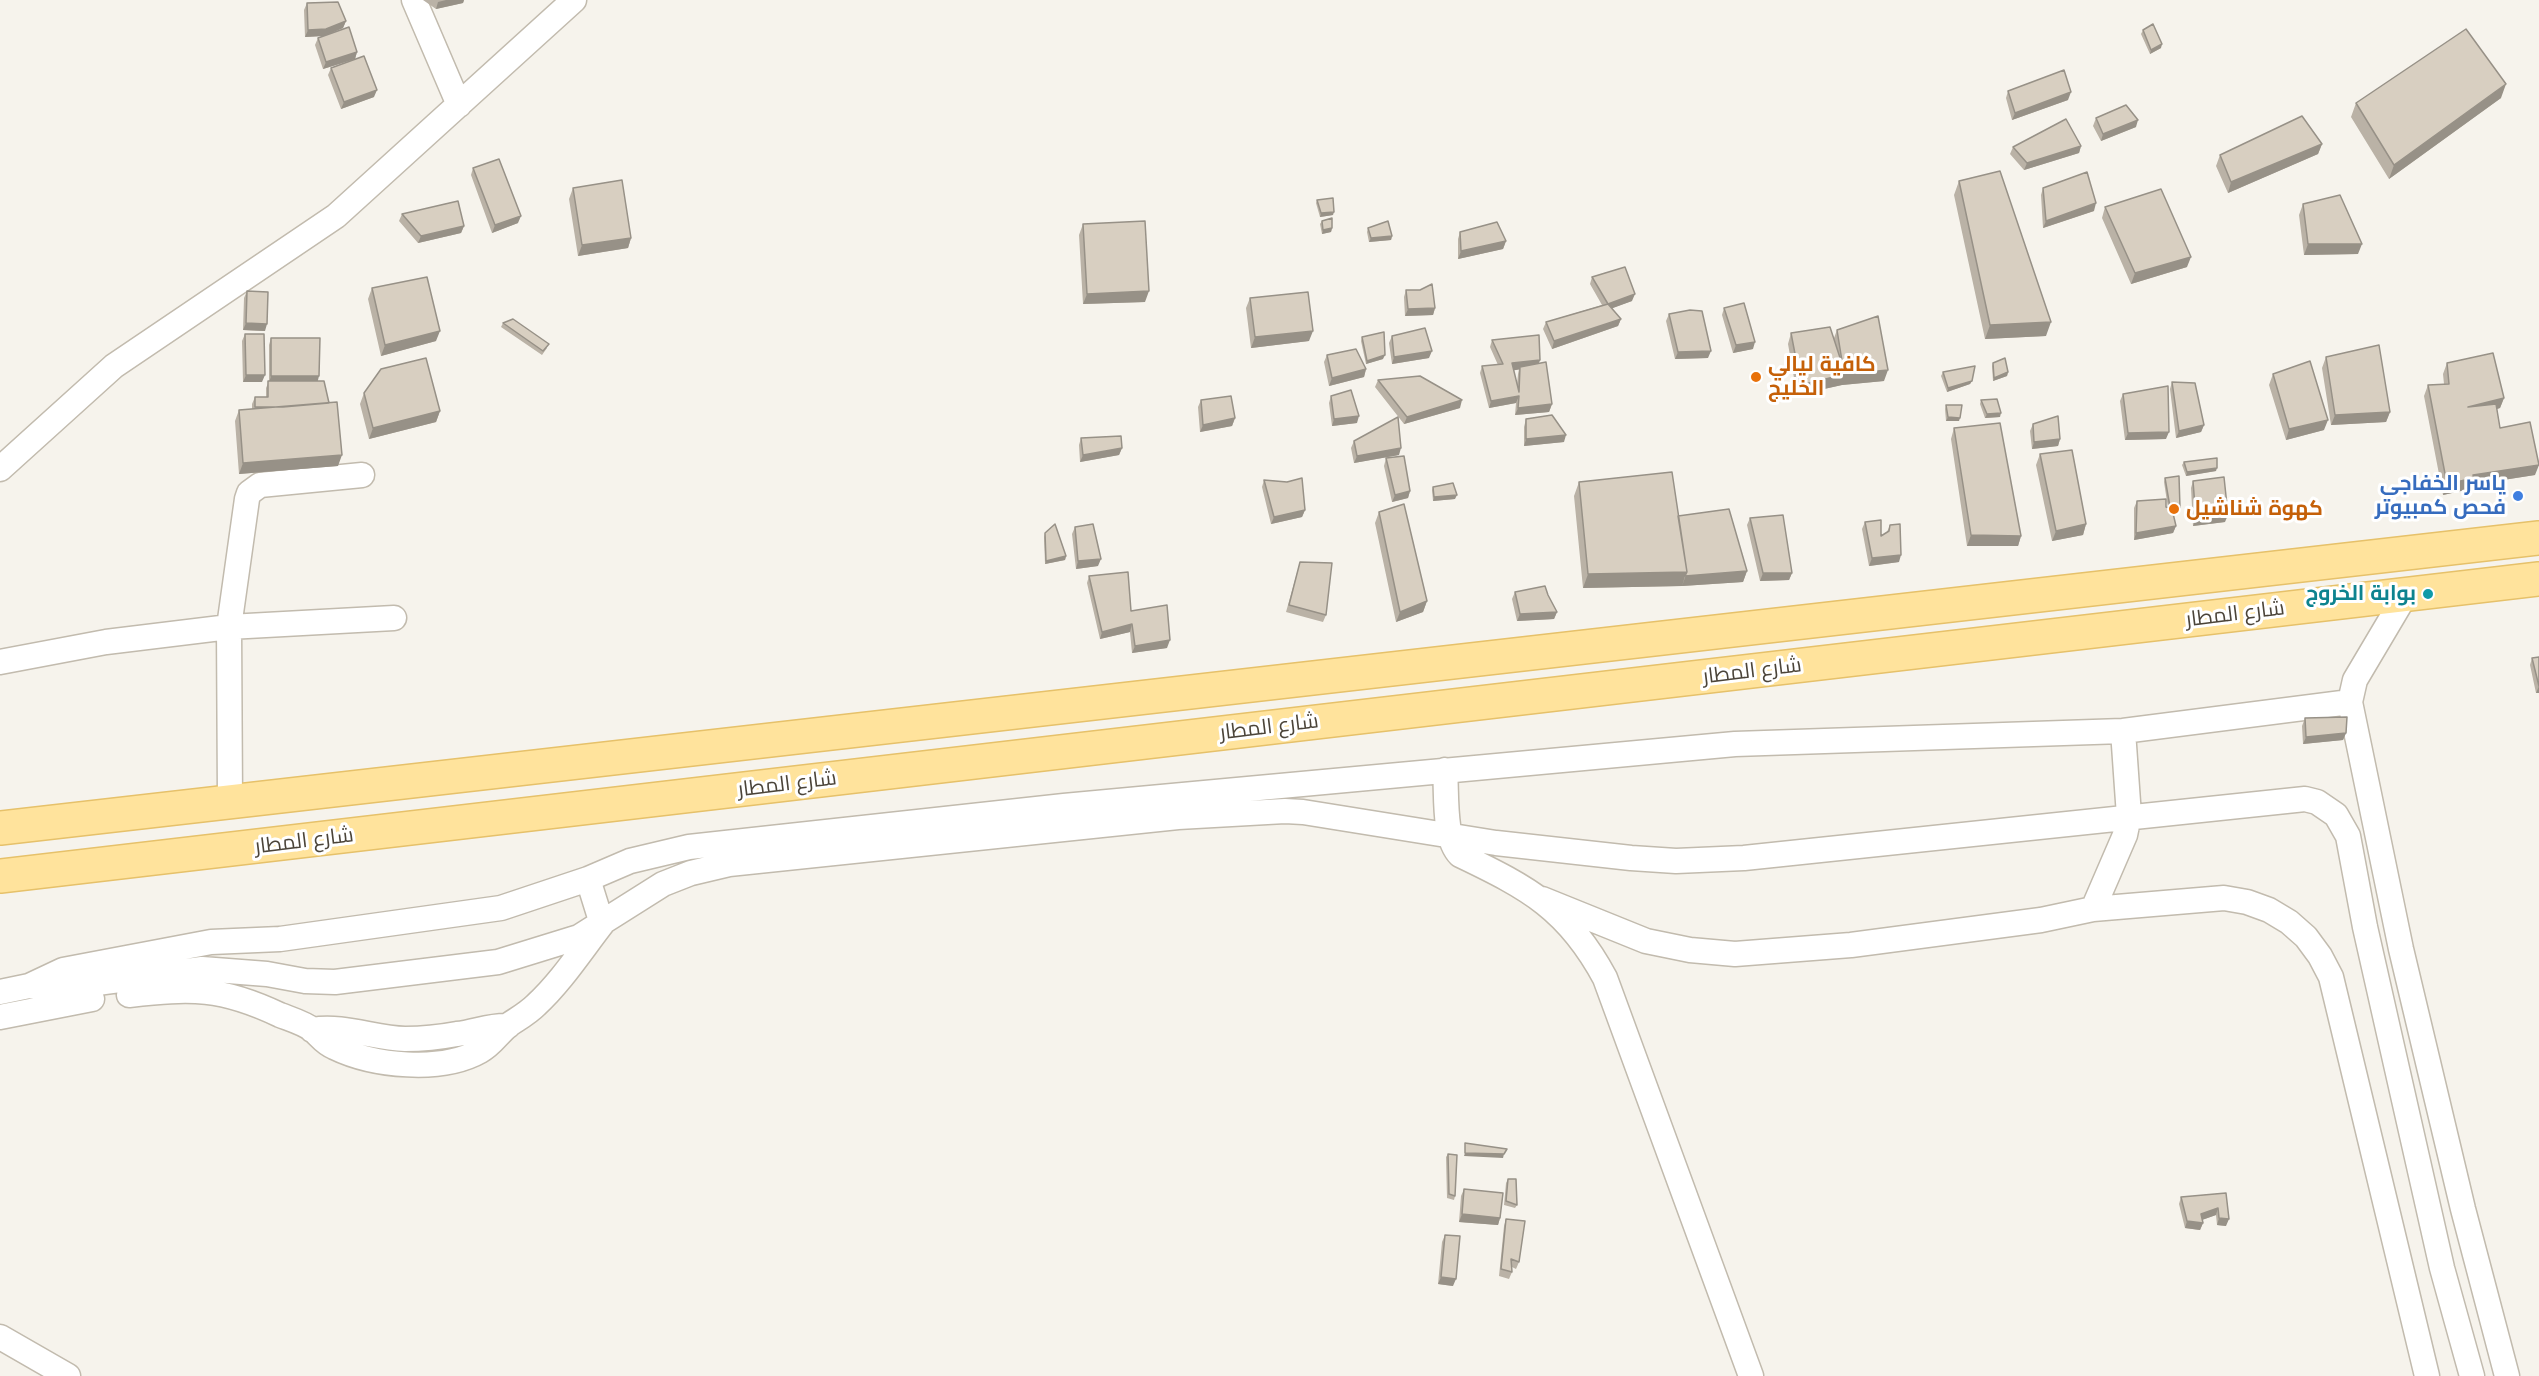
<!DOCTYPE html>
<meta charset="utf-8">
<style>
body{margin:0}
canvas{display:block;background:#f6f3ec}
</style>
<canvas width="2539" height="1376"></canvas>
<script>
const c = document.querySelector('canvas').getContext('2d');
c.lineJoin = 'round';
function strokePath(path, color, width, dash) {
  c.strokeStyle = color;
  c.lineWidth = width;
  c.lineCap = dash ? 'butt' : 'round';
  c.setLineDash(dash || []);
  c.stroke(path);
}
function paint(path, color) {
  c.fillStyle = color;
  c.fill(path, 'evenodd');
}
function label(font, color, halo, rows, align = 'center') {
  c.font = font + ' Quicksand,Cairo,sans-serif';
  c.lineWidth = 6;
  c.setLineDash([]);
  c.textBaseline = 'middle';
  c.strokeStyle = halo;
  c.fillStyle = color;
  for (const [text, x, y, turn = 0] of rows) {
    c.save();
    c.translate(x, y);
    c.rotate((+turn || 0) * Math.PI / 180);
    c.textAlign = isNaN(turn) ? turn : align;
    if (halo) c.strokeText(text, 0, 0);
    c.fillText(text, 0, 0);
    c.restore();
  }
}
const street = new Path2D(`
 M414 0 459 105
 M0 469 114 366 336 216 574 0
 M2406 594 2355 680 2350 702 2401 949 2463 1209 2507 1376
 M0 662 106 642 229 627 394 618
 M1445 770C1447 794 1443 838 1460 855 1529 888 1568 909 1605 978L1751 1376
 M230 801 229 627 247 499 249 493 260 485 362 475
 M1542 899 1646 941 1690 950 1735 954 1851 945 2041 920 2093 909 2224 898 2247 902 2269 910 2289 922 2306 937 2320 956 2331 977 2427 1376
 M2093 909 2125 835 2129 816 2123 731
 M29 986 67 987 202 969 267 974 305 981 335 982 498 962 579 937 663 884 691 873 729 864 1178 817 1285 811 1303 812 1496 843 1631 858 1676 861 1744 858 2305 799 2317 802 2336 815 2348 836 2365 927 2442 1268 2472 1376
 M0 992 29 986 63 970 211 942 280 939 501 908 588 879 630 861 689 847 1064 806 1735 744 2123 731 2350 702
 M129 995C192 988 221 987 280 1015 290 1019 304 1023 313 1030 320 1036 324 1043 334 1047 373 1066 441 1073 480 1051 493 1044 499 1032 510 1024 519 1018 528 1013 536 1005 561 982 581 951 602 924L588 879
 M0 1017 92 999
 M312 1030C344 1025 374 1038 405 1039 422 1039 441 1037 457 1034 475 1032 490 1025 508 1026
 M0 1337 68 1376`);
const primary = new Path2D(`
 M0 828 2539 538
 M0 876 2539 579`);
strokePath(street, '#c2bbae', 27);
strokePath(primary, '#e6c16a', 36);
strokePath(street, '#fff', 24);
strokePath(primary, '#ffe39c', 33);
paint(new Path2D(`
 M423 0H464L463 3 436 9Z
 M307 3 346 21 343 28 332 33 357 52 355 59 374 97 341 109 328 75 331 68 353 60 323 69 315 45 318 38 322 36 305 37 304 10Z
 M2143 30 2161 48 2150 54 2141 34Z
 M2008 91 2068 100 2012 120 2006 98Z
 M2501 98 2389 179 2351 117 2356 103Z
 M2096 118 2136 127 2101 141 2093 126Z
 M2322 144 2318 154 2228 193 2216 166 2220 155Z
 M2081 146 2079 153 2024 170 2010 154 2013 147Z
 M473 168 518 223 492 233 471 175Z
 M1959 181 2046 336 1985 339 1954 195Z
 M573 188 631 238 628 248 578 256 569 199Z
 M2043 188 2094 211 2043 228 2041 195Z
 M1317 200 1333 215 1320 217 1316 203Z
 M2303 204 2358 254 2304 255 2299 215Z
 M2105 207 2187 267 2131 284 2102 218Z
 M402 214 464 226 461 233 418 243 399 221Z
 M1322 221 1332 228 1331 232 1322 234 1320 224Z
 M1083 224 1145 302 1083 304 1079 235Z
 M1368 228 1392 236 1391 240 1369 242 1367 232Z
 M1460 232 1506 241 1503 249 1458 259V239Z
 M1592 277 1632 301 1612 308 1621 319 1618 326 1552 349 1543 329 1546 322 1602 305 1590 284Z
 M372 288 436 341 381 356 368 299Z
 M1406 290 1435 308 1433 315 1405 316 1404 297Z
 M247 291 265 331 243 330 244 298Z
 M1250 298 1309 341 1251 348 1246 308Z
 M1724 308 1753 349 1733 353 1722 315Z
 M1669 314 1708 358 1675 359 1666 321Z
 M503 323 547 348 542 355 501 327Z
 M1837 330 1884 381 1842 385 1797 395 1788 344 1791 333 1834 338Z
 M245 334 262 382H243L242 341Z
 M1392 336 1429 358 1392 364 1389 343Z
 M1362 337 1383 359 1366 364 1361 341Z
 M271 338 318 381 338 466 239 474 235 421 239 410 252 409V404L255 397H266V388L269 381V345Z
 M1492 340 1540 360 1539 363 1552 404 1549 412 1515 415 1516 403 1489 408 1480 373 1482 366 1498 365 1490 347ZM1519 369 1518 374 1517 385 1513 370Z
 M1327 355 1366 369 1364 377 1329 386 1324 362Z
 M2326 357 2390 412 2386 422 2331 425 2322 368Z
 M1993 363 2008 372 2007 376 1993 381 1992 366Z
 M2447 363 2504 398 2500 408 2497 409 2500 428 2535 475 2471 485 2470 489 2443 495 2424 396 2428 385 2444 384 2443 374Z
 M1943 372 1972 381 1970 384 1947 392 1941 376Z
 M2273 374 2324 430 2286 440 2269 385Z
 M1378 380 1460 408 1404 424 1375 387Z
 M2172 382 2204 425 2201 432 2176 438 2170 389Z
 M364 393 440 411 436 422 369 439 360 404Z
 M2123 394 2166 439 2125 440 2120 401Z
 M1331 396 1357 423 1332 426 1329 403Z
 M1201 400 1235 418 1232 426 1200 432 1198 407Z
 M1981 400 2000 417 1985 418 1980 404Z
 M1946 405 1959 421H1946L1945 409Z
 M1526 419 1564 442 1524 446V427Z
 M2033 424 2060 439 2058 446 2032 449 2030 431Z
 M1954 428 2021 536 2018 546H1967L1951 439Z
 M1081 438 1122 448 1119 455 1080 462 1079 445Z
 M1354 441 1399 455 1354 463 1351 448Z
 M2040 454 2086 524 2083 535 2052 541 2036 465Z
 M1386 458 1410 491 1408 498 1392 502 1384 466Z
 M2184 462 2216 471 2186 476 2182 465Z
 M2165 478 2180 508 2179 512 2172 511 2176 526 2173 533 2134 540V508L2137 501 2168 508 2164 482Z
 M1264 480 1305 510 1302 517 1271 524 1262 487Z
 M2193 481 2225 522 2193 526 2191 488Z
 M1579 482 1678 516 1747 571 1743 582 1682 586 1583 588 1574 496Z
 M1433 487 1455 499 1433 501 1432 490Z
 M1379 512 1427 601 1423 612 1396 622 1375 523Z
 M1750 518 1792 573 1789 580 1760 581 1747 525Z
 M1865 522 1881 536 1887 532 1890 525 1899 562 1869 566 1862 529Z
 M1075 527 1098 566 1076 569 1072 534Z
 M1045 533 1066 556 1065 560 1045 564 1044 537Z
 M1300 562 1326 615 1323 622 1286 612Z
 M1089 576 1131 611 1167 648 1132 653 1130 632 1100 639 1087 583Z
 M1515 592 1548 595 1557 612 1554 619 1517 621 1512 599Z
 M2539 657V693H2536L2530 665 2532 658Z
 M2305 718 2346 733 2343 740 2303 744 2302 726Z
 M1448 1154 1455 1196 1454 1200 1447 1198 1446 1157Z
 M1508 1179 1517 1205 1515 1208 1504 1205 1506 1183Z
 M1464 1189 1500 1218 1498 1225 1459 1222 1461 1196Z
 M2226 1193V1226L2217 1225 2216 1215 2202 1220 2203 1223 2200 1230 2185 1228 2179 1204 2181 1197Z
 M1506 1219 1519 1262 1516 1269 1512 1267V1272L1509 1279 1499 1276 1504 1226Z
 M1445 1235 1453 1286 1438 1284 1442 1242Z`), '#bab2a6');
paint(new Path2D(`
 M446 0H464L463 3 436 9 438 2Z
 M346 21 343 28 324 36 305 37 308 30Z
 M2162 44 2161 48 2150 54 2151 50Z
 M357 52 355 59 323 69 326 62Z
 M2506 84 2501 98 2389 179 2394 165Z
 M377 90 374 97 341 109 344 102Z
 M2071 92 2068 100 2012 120 2015 113Z
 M2138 120 2136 127 2101 141 2103 134Z
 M2322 144 2318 154 2228 193 2231 182Z
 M2081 146 2079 153 2024 170 2027 163Z
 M2096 203 2094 211 2043 228 2046 221Z
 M1334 212 1333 215 1320 217 1321 213Z
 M521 216 518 223 492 233 495 225Z
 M464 226 461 233 418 243 421 236Z
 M1332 228 1331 232 1322 234 1323 230Z
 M1392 236 1391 240 1369 242 1371 238Z
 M631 238 628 248 578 256 582 245Z
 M1506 241 1503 249 1458 259 1461 251Z
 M2308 244H2362L2358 254 2304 255Z
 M2191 257 2187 267 2131 284 2135 273Z
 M1149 291 1145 302 1083 304 1087 294Z
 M1635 294 1632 301 1605 311 1608 304Z
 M1435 308 1433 315 1405 316 1408 309Z
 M1621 319 1618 326 1552 349 1554 341Z
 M2051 322 2046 336 1985 339 1990 325Z
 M246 323 267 324 265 331 243 330Z
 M440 331 436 341 381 356 385 345Z
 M1313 331 1309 341 1251 348 1255 337Z
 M1755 342 1753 349 1733 353 1736 345Z
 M1432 351 1429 358 1392 364 1394 357Z
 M1711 351 1708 358 1675 359 1678 352Z
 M1385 355 1383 359 1366 364 1367 361Z
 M1540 360 1537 367 1509 371 1512 363Z
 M1366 369 1364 377 1329 386 1332 378Z
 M1888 370 1884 381 1842 385 1797 395 1801 385 1846 374Z
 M2008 372 2007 376 1993 381 1994 378Z
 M246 375H265L262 382H243Z
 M271 376H319L317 384 269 383Z
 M1972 381 1970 384 1947 392 1948 388Z
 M1519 396 1516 403 1489 408 1491 401Z
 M2504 398 2500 408 2464 418 2468 407Z
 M1462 400 1460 408 1404 424 1407 417Z
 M1552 404 1549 412 1515 415 1518 408Z
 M440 411 436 422 369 439 373 428Z
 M2390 412 2386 422 2331 425 2335 415Z
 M2001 413 2000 417 1985 418 1987 414Z
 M1359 416 1357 423 1332 426 1334 419Z
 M1948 417 1960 418 1959 421H1946Z
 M1235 418 1232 426 1200 432 1203 425Z
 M2328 420 2324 430 2286 440 2289 429Z
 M2204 425 2201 432 2176 438 2179 431Z
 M2169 432 2166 439 2125 440 2128 433Z
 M1566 435 1564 442 1524 446 1526 439Z
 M2060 439 2058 446 2032 449 2034 442Z
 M1122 448 1119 455 1080 462 1083 455Z
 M1401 448 1399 455 1354 463 1357 456Z
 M342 455 338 466 239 474 243 463Z
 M2539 465 2535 475 2471 485 2470 489 2443 495 2447 484 2473 475Z
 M2217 468 2216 471 2186 476 2187 472Z
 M1410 491 1408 498 1392 502 1395 495Z
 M1457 495 1455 499 1433 501 1434 497Z
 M2170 507 2180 508 2179 512 2169 511Z
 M1305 510 1302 517 1271 524 1274 517Z
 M2228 515 2225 522 2193 526 2196 519Z
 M2086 524 2083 535 2052 541 2056 531Z
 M2176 526 2173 533 2134 540 2136 533Z
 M1971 535 2021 536 2018 546H1967Z
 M1901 555 1899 562 1869 566 1872 558Z
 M1066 556 1065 560 1045 564 1046 561Z
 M1101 559 1098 566 1076 569 1078 561Z
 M1747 571 1743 582 1682 586 1685 576Z
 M1687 572 1682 586 1583 588 1588 574Z
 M1763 573H1792L1789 580 1760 581Z
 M1427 601 1423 612 1396 622 1400 612Z
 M1557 612 1554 619 1517 621 1520 614Z
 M1132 624 1130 632 1100 639 1102 632Z
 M1170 640 1167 648 1132 653 1135 646Z
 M2539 686V693H2536Z
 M2346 733 2343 740 2303 744 2306 737Z
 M1465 1153 1504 1154 1503 1158 1464 1156Z
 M2218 1208 2216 1215 2199 1221 2201 1214Z
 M1462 1214 1500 1218 1498 1225 1459 1222Z
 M2219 1218 2229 1219 2226 1226 2217 1225Z
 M2187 1221 2203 1223 2200 1230 2185 1228Z
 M1441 1277 1456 1279 1453 1286 1438 1284Z`), '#979187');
const building = new Path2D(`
 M338 2 346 21 326 29 308 30 307 3Z
 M2153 24 2162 44 2151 50 2143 30Z
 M349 27 357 52 326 62 318 38Z
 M2466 29 2506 84 2394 165 2356 103Z
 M364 56 377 90 344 102 331 68Z
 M2064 70 2071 92 2015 113 2008 91Z
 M2126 105 2138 120 2103 134 2096 118Z
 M2302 116 2322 144 2231 182 2220 155Z
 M2066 119 2081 146 2027 163 2013 147Z
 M499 159 521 216 495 225 473 168Z
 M2000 171 2051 322 1990 325 1959 181Z
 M2087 172 2096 203 2046 221 2043 188Z
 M622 180 631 238 582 245 573 188Z
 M2161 189 2191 257 2135 273 2105 207Z
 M2340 195 2362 244H2308L2303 204Z
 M1333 198 1334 212 1321 213 1317 200Z
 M458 201 464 226 421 236 402 214Z
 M1332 218V228L1323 230 1322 221Z
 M1145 221 1149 291 1087 294 1083 224Z
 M1388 221 1392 236 1371 238 1368 228Z
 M1497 222 1506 241 1461 251 1460 232Z
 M1625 267 1635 294 1608 304 1592 277Z
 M427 277 440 331 385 345 372 288Z
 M1432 284 1435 308 1408 309 1406 290H1420Z
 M247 291 268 292 267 324 246 323Z
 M1308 292 1313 331 1255 337 1250 298Z
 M1744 303 1755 342 1736 345 1724 308Z
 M1608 304 1621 319 1554 341 1546 322Z
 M1690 310 1702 311 1711 351 1678 352 1669 314Z
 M1878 316 1888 370 1846 374 1801 385 1791 333 1830 327 1843 367 1837 330Z
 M513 319 549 344 543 351 503 323Z
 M1425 328 1432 351 1394 357 1392 336Z
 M1384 332 1385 355 1367 361 1362 337Z
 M245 334H264L265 375H246Z
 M1539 335 1540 360 1512 363 1519 392 1520 367 1546 362 1552 404 1518 408 1519 396 1491 401 1482 366 1503 364 1492 340Z
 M271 338H320L319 376H271Z
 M2379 345 2390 412 2335 415 2326 357Z
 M1356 349 1366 369 1332 378 1327 355Z
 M2493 353 2504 398 2468 407 2496 404 2500 428 2530 422 2539 465 2473 475 2474 478 2447 484 2428 385 2449 384 2447 363Z
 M426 358 440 411 373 428 364 393 381 369Z
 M2005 358 2008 372 1994 378 1993 363Z
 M2310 361 2328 420 2289 429 2273 374Z
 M1975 366 1972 381 1948 388 1943 372Z
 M1420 376 1462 400 1407 417 1378 380Z
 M268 381H324L329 403 283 407H255V397H268Z
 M2172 382 2195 383 2204 425 2179 431Z
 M2168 386 2169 432 2128 433 2123 394Z
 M1351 390 1359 416 1334 419 1331 396Z
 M1231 396 1235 418 1203 425 1201 400Z
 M1997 399 2001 413 1987 414 1981 400Z
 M337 402 342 455 243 463 239 410Z
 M1946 405H1962L1960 418 1948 417Z
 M1552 415 1566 435 1526 439V419Z
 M2058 416 2060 439 2034 442 2033 424Z
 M1398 417 1401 448 1357 456 1354 441Z
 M2000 423 2021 536 1971 535 1954 428Z
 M1121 436 1122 448 1083 455 1081 438Z
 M2072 450 2086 524 2056 531 2040 454Z
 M1404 456 1410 491 1395 495 1386 458Z
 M2217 458V468L2187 472 2184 462Z
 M1672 472 1687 572 1588 574 1579 482Z
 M2179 476 2180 508 2170 507 2165 478Z
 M2224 477 2228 515 2196 519 2193 481Z
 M1302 478 1305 510 1274 517 1264 480 1287 482Z
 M1453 483 1457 495 1434 497 1433 487Z
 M2166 499V507L2172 509 2176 526 2136 533 2137 501Z
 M1404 504 1427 601 1400 612 1379 512Z
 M1729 509 1747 571 1685 576 1687 572 1678 516Z
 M1783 515 1792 573H1763L1750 518Z
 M1881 520V536L1889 531 1890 525 1900 524 1901 555 1872 558 1865 522Z
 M1055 524 1066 556 1046 561 1045 533Z
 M1093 524 1101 559 1078 561 1075 527Z
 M1300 562 1332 563 1326 615 1289 605Z
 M1128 572 1131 611 1167 605 1170 640 1135 646 1132 624 1102 632 1089 576Z
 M1545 586 1548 595 1557 612 1520 614 1515 592Z
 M2539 657V686L2532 658Z
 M2347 717 2346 733 2306 737 2305 718Z
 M1465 1143 1507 1149 1504 1154 1465 1153Z
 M1448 1154 1457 1155 1455 1196 1449 1194Z
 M1508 1179H1516L1517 1205 1506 1201Z
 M1464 1189 1503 1193 1500 1218 1462 1214Z
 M2226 1193 2229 1219 2219 1218 2218 1208 2201 1214 2203 1223 2187 1221 2181 1197Z
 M1506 1219 1525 1221 1519 1262 1511 1259 1512 1272 1501 1269Z
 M1445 1235 1460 1236 1456 1279 1441 1277Z`);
paint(building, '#d8cfc1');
strokePath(building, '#979187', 1.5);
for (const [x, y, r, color] of [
 [1756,377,6,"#e8710a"],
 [2518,496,6,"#3f7fe0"],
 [2174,509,6,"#e8710a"],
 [2428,594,6,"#0f9aa8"]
]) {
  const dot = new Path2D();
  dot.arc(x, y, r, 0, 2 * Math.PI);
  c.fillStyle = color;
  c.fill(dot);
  strokePath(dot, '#fff', 2);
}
label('bold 21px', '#c56008', '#fff', [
 ["كافية ليالي",1768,365],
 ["الخليج",1768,389],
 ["كهوة شناشيل",2186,509]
], 'left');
label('bold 21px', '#366cbe', '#fff', [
 ["ياسر الخفاجي",2506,484],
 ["فحص كمبيوتر",2506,508]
], 'right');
label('bold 21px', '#0d838f', '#fff', [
 ["بوابة الخروج",2416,594]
], 'right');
label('21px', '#4b4439', '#fff', [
 ["شارع المطار",2235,614,-7],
 ["شارع المطار",1752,671,-7],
 ["شارع المطار",1269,727,-7],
 ["شارع المطار",787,784,-7],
 ["شارع المطار",304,841,-7]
]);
</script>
